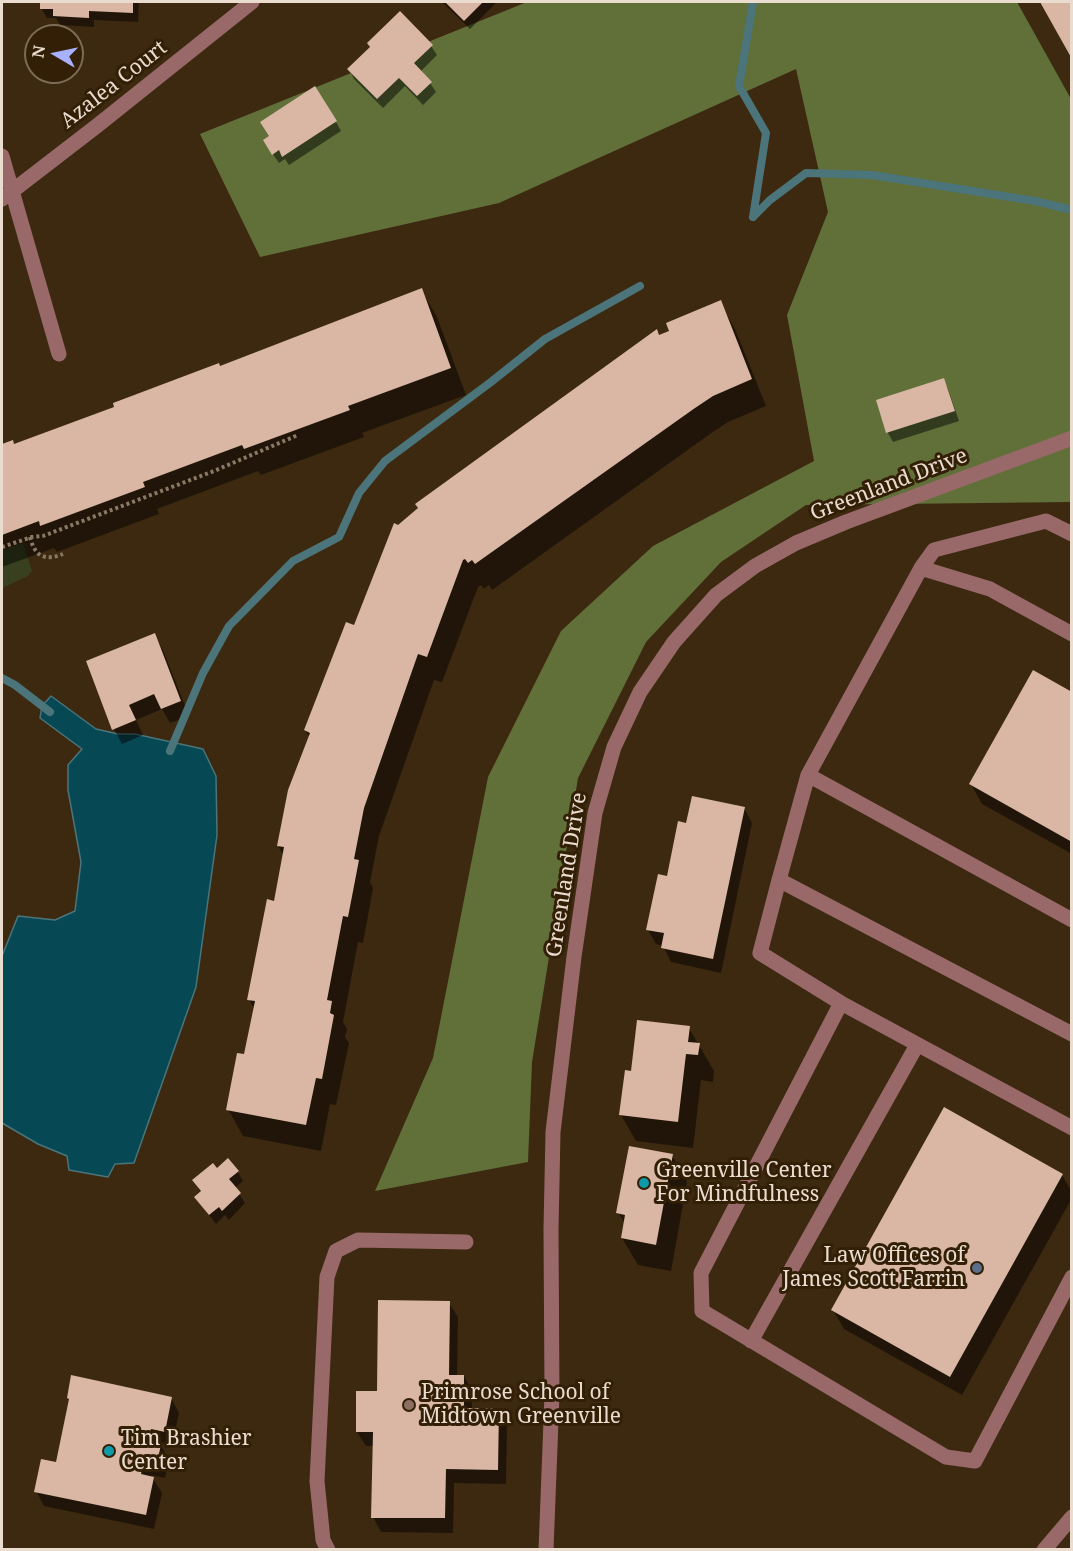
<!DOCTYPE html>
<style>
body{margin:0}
#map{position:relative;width:1073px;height:1551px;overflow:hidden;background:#3c2910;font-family:"Noto Serif",serif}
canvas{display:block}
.frame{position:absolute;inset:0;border:3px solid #eaddcf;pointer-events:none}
.north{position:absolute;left:24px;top:24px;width:60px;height:60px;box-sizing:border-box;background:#321f06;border:2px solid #7c6b56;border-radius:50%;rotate:279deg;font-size:16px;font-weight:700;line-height:24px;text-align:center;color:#eaddcf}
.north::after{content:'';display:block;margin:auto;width:21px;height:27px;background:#a7b1fc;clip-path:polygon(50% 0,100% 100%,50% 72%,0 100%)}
</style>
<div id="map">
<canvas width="1073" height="1551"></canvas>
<div class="frame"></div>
<div class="north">N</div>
</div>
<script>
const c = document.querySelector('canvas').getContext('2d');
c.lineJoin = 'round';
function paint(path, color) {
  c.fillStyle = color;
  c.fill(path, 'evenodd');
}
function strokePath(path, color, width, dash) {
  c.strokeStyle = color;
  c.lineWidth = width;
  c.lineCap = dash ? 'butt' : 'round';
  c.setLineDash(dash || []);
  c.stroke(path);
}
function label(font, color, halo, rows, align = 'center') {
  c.font = font + ' "Noto Serif",serif';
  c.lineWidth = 6;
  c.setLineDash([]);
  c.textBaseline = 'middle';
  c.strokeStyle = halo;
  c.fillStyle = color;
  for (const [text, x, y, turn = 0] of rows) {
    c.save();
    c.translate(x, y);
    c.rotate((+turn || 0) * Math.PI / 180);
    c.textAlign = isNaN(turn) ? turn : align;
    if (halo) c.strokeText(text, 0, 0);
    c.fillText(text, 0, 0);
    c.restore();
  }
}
paint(new Path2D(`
 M23 543 32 571 28 576 2 588V550Z`), '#38401f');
paint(new Path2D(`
 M527 2H1017L1071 99V502L806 505 721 562 646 642 578 778 532 1062 528 1162 375 1191 433 1058 488 777 561 631 653 546 814 461 787 315 828 212 796 69 499 203 260 257 200 134Z`), '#616f39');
const water = new Path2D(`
 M51 696 96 729 118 734H135L203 749 216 776 217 835 196 987 134 1163 115 1164 108 1177 69 1170 67 1156 38 1144 2 1123V956L18 916 55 920 75 911 81 862 68 790V765L82 749 40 718 42 706Z`);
paint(water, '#074855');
strokePath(water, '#4b757a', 1.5);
paint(new Path2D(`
 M41 2H139L138 22 94 20V27L60 25 56 18H47L41 8Z
 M442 2H497L470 29Z
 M431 46 437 55 420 72 430 83 436 92 423 105 405 86 383 108 354 79 349 69 371 47Z
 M336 122 341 131 289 165 285 159 279 163 270 150Z
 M421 290 437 317 466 395 362 433 364 437 261 475 258 471 157 509 159 514 57 552 54 548 2 567V446L12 442 14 446Z
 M720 302 735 329 766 406 728 422 710 434 492 590 489 585 484 589 481 585 478 587 442 682 434 680 379 836 370 882 373 888 363 943 358 942 343 1022 347 1029 345 1037 349 1043 336 1105 330 1104 321 1151 243 1136 228 1109 245 1056 254 1009 249 999 275 903 284 856 278 846 310 738 305 730 354 627 399 527 659 337 671 332Z
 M943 379 948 389 959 421 893 442 888 433 877 401Z
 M154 635 163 650 189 716 170 723 162 709 136 720 143 735 122 744 114 729Z
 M1072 693V854L982 804 971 784Z
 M744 808 752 823 721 973 671 962 663 946 656 944 648 930 687 825Z
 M689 1028 714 1071 713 1082 701 1080 693 1148 636 1141 621 1115 632 1073Z
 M672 1155 687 1182 671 1271 638 1265 622 1238 625 1224 618 1212Z
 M217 1170 237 1171 243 1181 235 1188 245 1203 229 1220 225 1215 216 1224 196 1198 201 1193 194 1181Z
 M1062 1175 1072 1192V1198L962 1395 844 1329 833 1310Z
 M449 1303 458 1317 457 1376H464L472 1391V1409H498L507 1424 506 1484 454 1483 453 1533 381 1532 373 1517 374 1446H366L357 1432 378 1392Z
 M68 1398H171L179 1413 172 1446 159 1442 169 1460 165 1478 151 1475 162 1493 154 1529 44 1506 36 1491 57 1464 70 1402Z`), '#0007');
strokePath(new Path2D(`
 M753 2 739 86 766 133 753 217
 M753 217 770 200 806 173 872 175 1035 201 1072 210
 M2 678 15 685 50 712
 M170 751 203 673 229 626 293 561 339 537 359 493 385 461 491 382 545 339 640 286`), '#4b757a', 8);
paint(new Path2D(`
 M40 2H133V13L89 11V18L53 16V9H40Z
 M445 2H483L464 21Z
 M1040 2H1072V59Z
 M400 11 433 45 414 63 432 82 417 96 399 78 377 99 347 69 370 47 367 43Z
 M315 86 337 121 282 157 279 150 272 155 263 140 269 136 260 122Z
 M422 288 451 368 348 406 350 410 244 449 242 445 143 482 145 487 40 526 39 521 2 535V444L13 440 14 444 114 407 113 403 219 363 220 366Z
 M721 300 752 379 713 396 695 408 475 564 472 560 468 563 465 559 463 560 427 657 418 654 364 808 354 859 359 860 348 917 343 916 327 1000 332 1001 330 1013 334 1015 322 1079 316 1078 306 1125 226 1110 237 1053 244 1054 255 1001 247 1000 267 899 274 901 284 847 277 846 288 790 310 733 304 730 346 622 354 625 394 523 398 525 418 508 415 504 657 329 659 335 669 331 666 323Z
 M944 378 955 411 886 433 876 400Z
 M155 633 181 701 161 709 154 694 129 705 136 720 112 730 86 661Z
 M1033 670 1072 692V842L969 784Z
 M692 796 745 807 713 959 661 948 664 933 646 930 658 874 667 876 678 821 686 823Z
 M637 1020 690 1026 688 1042 700 1043 698 1055 686 1054 678 1122 619 1115 625 1070 631 1071Z
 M944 1107 1063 1174 950 1377 831 1310Z
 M629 1146 673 1154 656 1245 621 1238 625 1215 616 1213Z
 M228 1158 239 1171 229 1179 241 1193 222 1211 219 1207 209 1215 194 1197 201 1191 192 1180 213 1163 217 1168Z
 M378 1300 450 1301 449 1375H464V1408H499L498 1470 446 1469 445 1518H371L373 1432H356V1391H377Z
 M71 1375 172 1397 165 1432 151 1429 148 1441 161 1444 157 1464 144 1461 141 1474 154 1477 146 1515 34 1492 41 1459 56 1462 69 1399 67 1398Z`), '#d9b7a4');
strokePath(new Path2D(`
 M30 537C35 557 45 561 63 554
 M2 547 32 537 43 536 214 471 298 435`), '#8a7965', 4, [3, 3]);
strokePath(new Path2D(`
 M2 156 59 354
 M2 199 98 125 252 2
 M921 568 934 550 1046 521 1072 534
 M1072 634 990 589 921 568 808 775 779 880 1072 1034
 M808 775 1072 920
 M779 880 760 953 841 1003 701 1273 702 1311 946 1457 975 1461 1072 1277
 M841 1003 1072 1128
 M751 1341 917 1045
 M328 1550 323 1540 317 1481 327 1277 336 1251 358 1240 466 1242
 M546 1550 552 1395 551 1229 553 1132 574 957 595 813 614 747 640 692 674 642 716 595 755 566 796 543 846 522 1072 438
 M1044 1550 1072 1517`), '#99696a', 15);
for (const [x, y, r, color] of [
 [644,1183,6,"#0f9aa8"],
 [977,1268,6,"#5c6f8a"],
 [409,1405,6,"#8d6e63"],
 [109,1451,6,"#0f9aa8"]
]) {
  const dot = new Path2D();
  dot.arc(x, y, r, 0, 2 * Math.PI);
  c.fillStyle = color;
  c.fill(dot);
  strokePath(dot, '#321f06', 2);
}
label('21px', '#eaddcf', '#321f06', [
 ["Azalea Court",114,85,-38],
 ["Greenland Drive",889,485,-21],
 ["Greenland Drive",567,875,-81]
]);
label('21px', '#eaddcf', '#321f06', [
 ["Greenville Center",656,1171],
 ["For Mindfulness",656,1195],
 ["Law Offices of",965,1256,"right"],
 ["James Scott Farrin",965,1280,"right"],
 ["Primrose School of",421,1393],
 ["Midtown Greenville",421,1417],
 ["Tim Brashier",121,1439],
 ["Center",121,1463]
], 'left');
</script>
